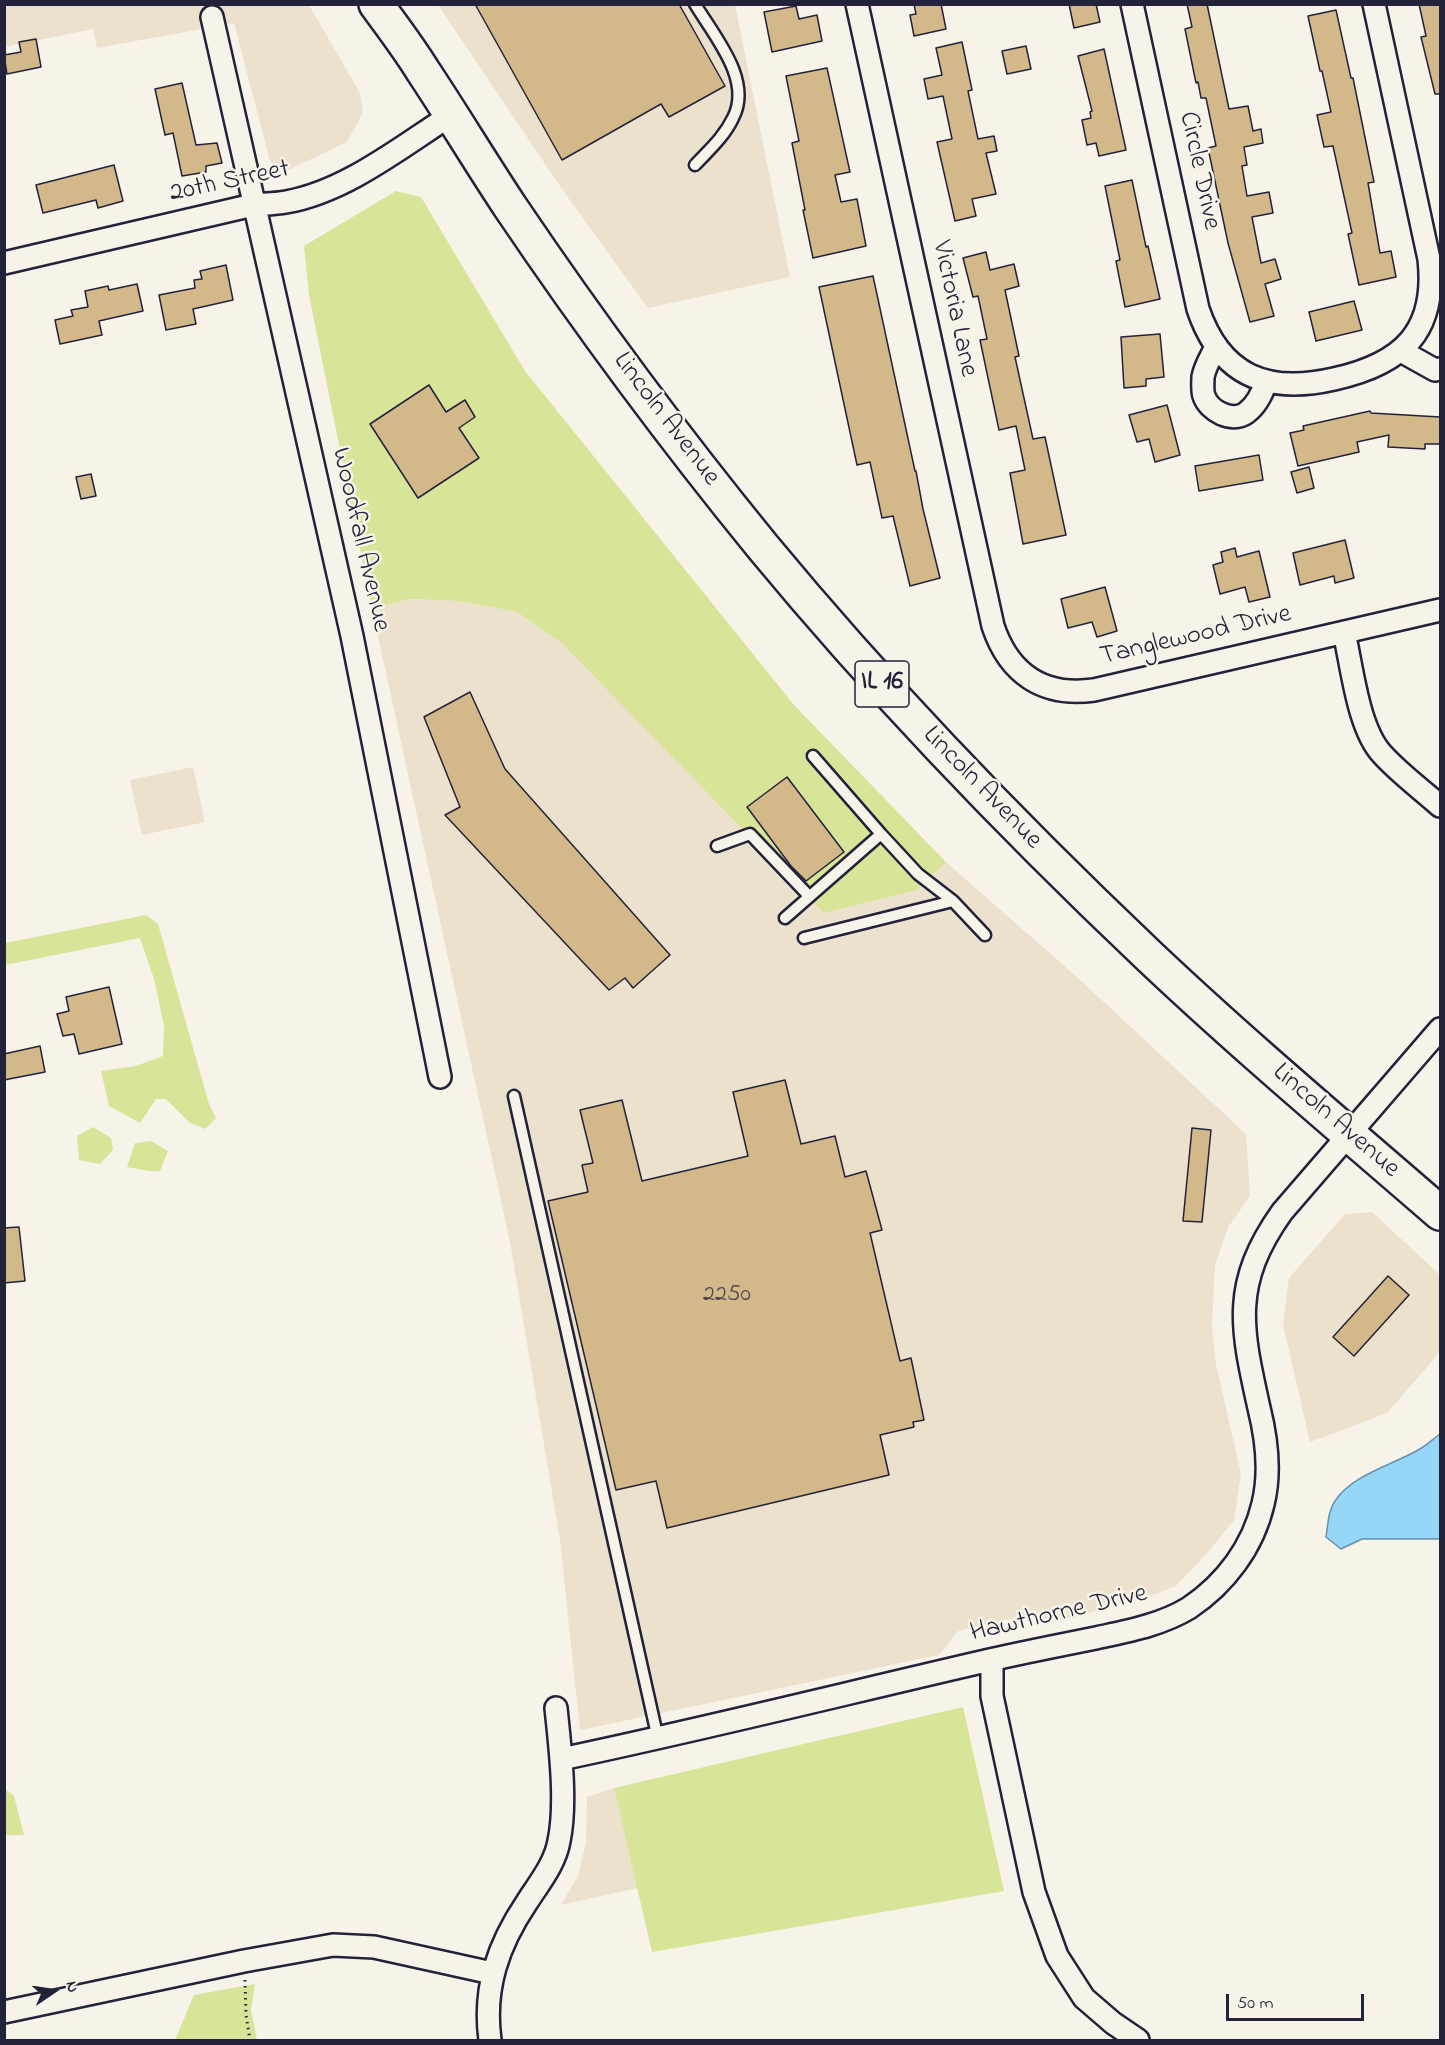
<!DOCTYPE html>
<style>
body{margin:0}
#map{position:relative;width:1445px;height:2045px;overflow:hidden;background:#f7f3e8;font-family:"Indie Flower",sans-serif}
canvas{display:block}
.frame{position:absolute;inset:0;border:6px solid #22223b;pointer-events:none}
.north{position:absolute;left:24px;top:1961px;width:60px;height:60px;-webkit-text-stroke:4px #f7f3e8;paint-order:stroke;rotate:77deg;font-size:16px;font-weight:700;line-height:24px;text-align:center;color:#22223b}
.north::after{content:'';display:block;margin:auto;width:21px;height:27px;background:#22223b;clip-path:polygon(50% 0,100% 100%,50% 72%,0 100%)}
.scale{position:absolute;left:1226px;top:1994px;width:138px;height:27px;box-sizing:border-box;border:3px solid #22223b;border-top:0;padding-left:8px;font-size:18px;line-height:21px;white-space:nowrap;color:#22223b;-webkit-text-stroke:4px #f7f3e8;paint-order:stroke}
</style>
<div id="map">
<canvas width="1445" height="2045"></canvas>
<div class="frame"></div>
<div class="north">N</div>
<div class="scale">50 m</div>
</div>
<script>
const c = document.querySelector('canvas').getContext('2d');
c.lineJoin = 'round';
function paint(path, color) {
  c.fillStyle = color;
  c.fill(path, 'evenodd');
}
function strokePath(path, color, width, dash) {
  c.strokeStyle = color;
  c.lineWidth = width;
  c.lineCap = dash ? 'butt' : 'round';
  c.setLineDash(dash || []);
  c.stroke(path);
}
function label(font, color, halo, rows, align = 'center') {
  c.font = font + ' "Indie Flower",sans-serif';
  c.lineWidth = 5;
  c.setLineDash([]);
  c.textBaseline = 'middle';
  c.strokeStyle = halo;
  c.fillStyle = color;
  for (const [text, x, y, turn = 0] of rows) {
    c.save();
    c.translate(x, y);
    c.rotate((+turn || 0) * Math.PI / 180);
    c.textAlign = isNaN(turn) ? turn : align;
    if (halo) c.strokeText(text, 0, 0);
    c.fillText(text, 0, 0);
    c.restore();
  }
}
paint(new Path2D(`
 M5 5H309L360 93 363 113 347 142 284 172 270 161 234 23 97 48 93 29 5 47Z
 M438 5H735L790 277 648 308 564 192Z
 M410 599 458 601 517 612 917 890 946 862 1078 978 1246 1134 1250 1196 1229 1226 1215 1264 1212 1325 1216 1364 1241 1474 1234 1520 1210 1550 1176 1586 1142 1599 1044 1625 1032 1614 958 1631 939 1655 580 1730 560 1540 510 1242 372 609Z
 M193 767 205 822 142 835 130 780Z
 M1372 1212 1440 1275V1352L1387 1413 1310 1442 1283 1324 1289 1278 1345 1214Z
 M614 1788 638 1888 561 1905 578 1876 586 1842 587 1797Z`), '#ece1cc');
paint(new Path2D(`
 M396 191 421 197 525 371 794 705 946 862 917 890 824 913 563 644 517 612 458 601 410 599 372 609 309 295 304 246Z
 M146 915 158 924 209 1104 216 1118 205 1129 189 1122 166 1099H156L140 1123 109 1106 101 1071 136 1066 163 1056 164 1025 154 979 140 938 5 965V943Z
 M93 1127 111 1138 113 1150 100 1164 79 1160 77 1136Z
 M151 1141 168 1151 160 1171H149L127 1167 135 1143Z
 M963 1707 1004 1891 652 1952 614 1788Z
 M5 1789 14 1796 24 1835H5Z
 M255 1984 251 2010 257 2040H175L194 1995Z`), '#d8e497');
const water = new Path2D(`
 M1440 1434V1539H1362L1341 1549 1326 1537C1328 1525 1328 1511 1335 1501 1352 1475 1392 1465 1418 1450 1426 1446 1433 1439 1440 1434Z`);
paint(water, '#96d7f7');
strokePath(water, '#688fac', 1.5);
const building = new Path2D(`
 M475 4H679L725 86 669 117 661 104 562 160Z
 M914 4H941L946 29 914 36 910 15 916 14Z
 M1069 4H1096L1100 22 1074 28Z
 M1187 4H1207L1229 109 1248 106 1253 131 1261 129 1263 143 1244 147 1247 165 1242 166 1247 196 1269 192 1273 213 1252 217 1261 263 1275 259 1281 279 1265 284 1274 316 1250 322 1228 243 1208 148 1216 146 1206 98H1201L1198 82 1196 83 1185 29 1192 27Z
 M1419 4H1440V94H1435L1421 37 1426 36Z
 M796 6 799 19 817 15 822 41 772 52 764 12Z
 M1336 10 1351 78H1353L1374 182 1368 183 1380 253 1391 251 1396 277 1359 285 1348 234 1352 233 1333 146 1324 147 1317 115 1331 112 1322 71H1320L1308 16Z
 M36 39 41 67 7 74 4 55 21 52 19 42Z
 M962 42 972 90 968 91 978 139 994 136 997 151 986 153 996 194 972 199 976 216 955 221 937 142 952 139 943 96 928 99 924 79 942 75 936 48Z
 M1026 46 1031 69 1007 74 1002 51Z
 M1104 49 1126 150 1099 156 1096 143 1087 145 1082 120 1091 118 1090 112 1092 111 1078 56Z
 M827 68 850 172 835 175 841 202 857 199 866 246 813 258 803 210H805L792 143 799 141 786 76Z
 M182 83 196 145 217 143 222 163 206 166V172L182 176 173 133 165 135 155 89Z
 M114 165 123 201 98 208 96 200 43 213 36 185Z
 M1132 180 1146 247 1148 246 1160 299 1125 307 1116 261 1120 260 1105 186Z
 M986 252 990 270 1014 264 1019 286 1005 290 1019 356 1015 357 1033 439 1045 437 1066 535 1023 544 1010 473 1025 470 1016 426 999 430 980 340 987 339 978 296 973 297 963 258Z
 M226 265 233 300 193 309 196 324 166 330 159 295 195 288 194 280 202 279 200 271Z
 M873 276 915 471H916L923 509 940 578 910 586 893 516 882 518 870 462 857 465 819 287Z
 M137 284 143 311 99 321 102 335 60 344 55 320 73 316 71 310 88 307 85 291 108 286 109 290Z
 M1354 301 1362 330 1316 341 1309 312Z
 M1160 334 1164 377 1146 379V386L1124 388 1121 337Z
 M429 385 446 412 465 400 475 417 459 428 479 458 418 498 370 424Z
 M1167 405 1180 455 1155 462 1149 439 1137 442 1129 415Z
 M1370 411 1371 413 1440 417V444H1425V449L1388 447 1389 435 1357 442 1359 452 1298 466 1290 433 1304 430 1303 426Z
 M1259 455 1263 480 1199 491 1195 466Z
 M1309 467 1314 488 1297 493 1291 472Z
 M91 474 96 496 81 499 76 477Z
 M1345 540 1354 578 1335 583 1334 576 1300 585 1293 553Z
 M1235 548 1237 557 1259 551 1270 597 1249 602 1245 587 1220 594 1213 565 1223 562 1221 552Z
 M1105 587 1117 631 1097 637 1092 622 1068 628 1061 599Z
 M470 692 505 769 670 955 633 988 625 978 609 990 445 815 460 807 424 717Z
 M787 777 844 852 806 881 791 866 747 807Z
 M109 987 122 1044 79 1054 74 1034 63 1036 57 1014 69 1011 66 997Z
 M40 1046 45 1072 4 1080V1054Z
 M785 1080 801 1144 835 1136 845 1177 866 1171 882 1230 870 1233 900 1361 911 1358 924 1420 913 1422 914 1427 880 1435 889 1475 667 1528 656 1481 616 1490 548 1201 588 1192 582 1165 593 1163 580 1110 622 1100 642 1181 748 1156 733 1092Z
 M1192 1128 1211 1130 1202 1222 1183 1221Z
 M19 1227 25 1281 4 1283V1228Z
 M1388 1276 1409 1295 1354 1356 1333 1337Z`);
paint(building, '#d3b889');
strokePath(building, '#22223b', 1.5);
const lane = new Path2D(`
 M695 165C709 150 724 137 733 118 753 80 714 36 695 4
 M813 756 881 834
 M717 846 750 834 809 896
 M785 918 881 834 918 874 953 901 985 935
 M804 938 953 901
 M514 1096 658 1739`);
const street = new Path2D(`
 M857 4 993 626C1009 674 1043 697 1094 690L1440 610
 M1132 4 1198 309C1221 377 1268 394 1334 379 1402 364 1437 332 1429 259L1374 4
 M212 17 352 636 440 1077
 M4 263 253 205C264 204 275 204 286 202 345 192 401 147 451 115
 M1216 347C1211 357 1205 366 1203 377 1203 382 1202 391 1204 396 1209 411 1232 423 1246 413 1257 405 1262 394 1266 382
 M1401 351 1435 370 1440 369
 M1344 632C1352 667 1358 728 1382 754 1399 773 1421 789 1440 806
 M992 1660V1696L1034 1892 1057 1956 1084 1998 1113 2023 1138 2040
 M561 1759C704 1729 847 1693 990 1660 1025 1652 1061 1645 1096 1638 1128 1631 1161 1625 1189 1608 1225 1584 1253 1547 1263 1504 1271 1472 1267 1440 1259 1408 1241 1327 1231 1284 1282 1212L1440 1029
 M4 2012 244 1961 333 1945 374 1947 492 1973
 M490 2040C483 1988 498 1945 527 1902 539 1883 555 1864 559 1841 567 1803 560 1747 556 1708`);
const primary = new Path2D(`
 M376 4C392 26 409 48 423 71 453 116 481 163 511 208 590 325 674 438 763 547 882 691 1012 826 1148 955 1242 1044 1342 1128 1440 1213`);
strokePath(lane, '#22223b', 15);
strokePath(street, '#22223b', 26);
strokePath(primary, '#22223b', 38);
strokePath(new Path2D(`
 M245 1980 246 2015 250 2040`), '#22223b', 3, [1.5, 4.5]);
strokePath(lane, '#f7f3e8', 10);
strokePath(street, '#f7f3e8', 21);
strokePath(primary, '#f7f3e8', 33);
label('24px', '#4e484e', null, [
 ["2250",727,1296]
]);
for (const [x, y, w] of [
 [882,684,54]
]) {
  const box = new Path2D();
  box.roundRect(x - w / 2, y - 23, w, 46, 4.5);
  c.fillStyle = '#f7f3e8';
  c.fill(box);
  strokePath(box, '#22223b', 1.5);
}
label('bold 26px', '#22223b', null, [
 ["IL 16",882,684]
]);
label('27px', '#22223b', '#f7f3e8', [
 ["Circle Drive",1198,171,78],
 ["20th Street",230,183,-12],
 ["Victoria Lane",953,309,78],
 ["Lincoln Avenue",665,420,53],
 ["Woodfall Avenue",359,540,77],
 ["Tanglewood Drive",1196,637,-13],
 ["Lincoln Avenue",981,789,46],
 ["Lincoln Avenue",1335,1122,41],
 ["Hawthorne Drive",1059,1615,-13]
]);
</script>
